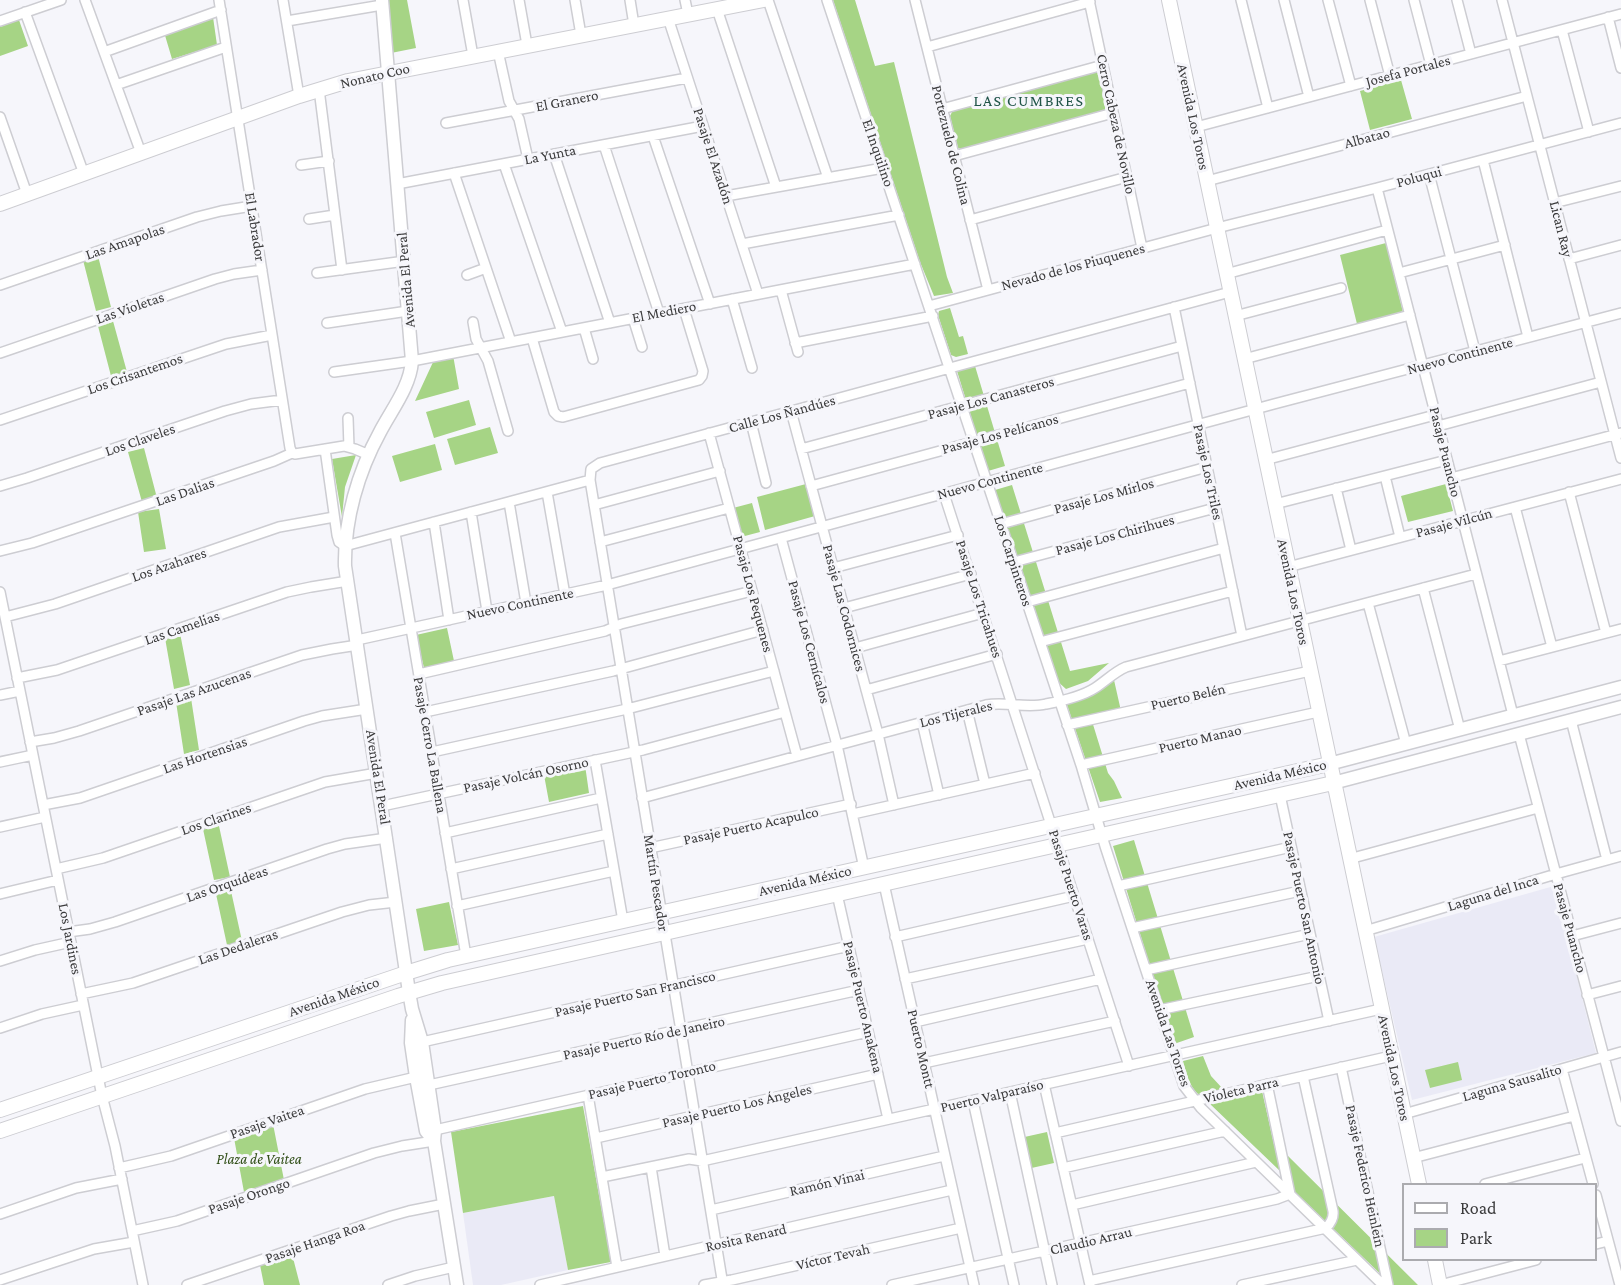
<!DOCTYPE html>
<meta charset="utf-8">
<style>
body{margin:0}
#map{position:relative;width:1621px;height:1285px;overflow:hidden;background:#f6f6fb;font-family:"Crimson Pro",serif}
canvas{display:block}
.legend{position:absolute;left:1402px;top:1183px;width:195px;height:78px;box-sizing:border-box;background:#f6f6fb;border:2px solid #ababaf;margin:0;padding:8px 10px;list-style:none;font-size:18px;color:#3b3b3c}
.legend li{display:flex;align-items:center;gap:12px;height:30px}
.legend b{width:30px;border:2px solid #ababaf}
</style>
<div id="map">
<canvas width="1621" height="1285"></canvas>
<ul class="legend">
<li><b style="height:8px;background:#fff"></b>Road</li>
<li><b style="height:16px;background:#a6d485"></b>Park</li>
</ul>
</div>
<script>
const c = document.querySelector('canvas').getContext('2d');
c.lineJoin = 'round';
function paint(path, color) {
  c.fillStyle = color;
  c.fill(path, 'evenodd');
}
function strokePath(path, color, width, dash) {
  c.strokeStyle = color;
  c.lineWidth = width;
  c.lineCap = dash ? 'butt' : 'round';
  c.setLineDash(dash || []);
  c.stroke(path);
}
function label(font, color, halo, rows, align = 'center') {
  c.font = font + ' "Crimson Pro",serif';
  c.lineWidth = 6;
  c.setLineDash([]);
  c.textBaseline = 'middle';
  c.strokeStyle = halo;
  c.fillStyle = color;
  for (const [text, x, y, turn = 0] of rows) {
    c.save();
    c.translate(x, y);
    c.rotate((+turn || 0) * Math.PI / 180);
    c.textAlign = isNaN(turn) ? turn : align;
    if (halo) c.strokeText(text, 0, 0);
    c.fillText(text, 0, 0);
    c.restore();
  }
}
paint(new Path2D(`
 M1554 886 1596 1053 1412 1100 1374 937Z
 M554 1196 568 1270 501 1285H473L463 1213Z`), '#eaeaf6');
paint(new Path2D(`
 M388 0H407L416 48 391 53Z
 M833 0H855L875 66 894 62 947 277 953 293 934 296 920 262Z
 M213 17 217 45 172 59 164 32Z
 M19 20 28 46 0 56V27Z
 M1096 71 1100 74 1107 108 1105 110 962 149 958 148 950 116 953 110Z
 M1401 80 1412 119 1370 130 1360 91Z
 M1386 243 1403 312 1357 324 1340 255Z
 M98 256 111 307 96 311 83 260Z
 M950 308 959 337 963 336 968 354 956 357 951 355 938 315 939 311Z
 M113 321 127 372 111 376 98 326Z
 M453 355 459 389 415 401 434 360Z
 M975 366 1005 466 988 471 957 371Z
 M469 400 476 425 434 438 426 412Z
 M490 427 498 453 455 465 447 439Z
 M435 444 442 470 400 482 392 456Z
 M144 448 157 498 142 502 128 452Z
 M356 455 345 487 342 517 332 459Z
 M806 484 815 516 765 530 757 497Z
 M1446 484 1453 511 1408 522 1401 496Z
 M1012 485 1070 671 1109 663 1088 681 1066 689 1056 680 995 490Z
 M752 503 760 532 741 537 733 508Z
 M159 509 166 549 144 552 138 512Z
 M447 628 454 661 424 668 416 635Z
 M180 633 190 685 174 689 165 638Z
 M1114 680 1121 711 1091 718 1108 773 1114 781 1122 798 1100 802 1067 705C1072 700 1079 699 1086 696 1096 691 1105 686 1114 680Z
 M191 698 199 750 184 754 176 702Z
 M585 765 589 793 549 802 544 775Z
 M219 826 230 877 214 880 203 829Z
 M1134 840 1194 1037 1174 1044 1113 846Z
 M231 891 242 941 227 945 216 894Z
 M449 902 458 945 424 951 416 909Z
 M1203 1056 1211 1076 1223 1089 1198 1094C1189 1086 1186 1072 1183 1061Z
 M1458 1062 1462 1080 1430 1088 1425 1070Z
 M1259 1089 1262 1091 1280 1171 1209 1103 1211 1100Z
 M583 1106 611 1262 568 1270 554 1196 463 1213 451 1132Z
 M273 1124 284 1180 244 1192 234 1138Z
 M1047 1132 1054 1163 1027 1169 1020 1138Z
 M1287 1155 1418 1285H1392L1295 1192Z
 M292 1254 300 1285H264L260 1265Z`), '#a6d485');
const minor = new Path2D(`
 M85 0 141 153
 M219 0 290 448 292 453
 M283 0 299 96
 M463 0 473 56
 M519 0 527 45
 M575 0 581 35
 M630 0 634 25
 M685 0 688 14
 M768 0 828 178
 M827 0 1081 765 1105 846 1184 1086 1201 1108 1383 1285
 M915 0 988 290
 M1089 0 1142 248
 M1241 0 1268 108
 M1284 0 1309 97
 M1328 0 1351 86
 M1370 0 1390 76
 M1414 0 1431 65
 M1457 0 1471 54
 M1502 0 1621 458
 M717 9 776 187
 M25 12 84 174
 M1608 17 1621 68
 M668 18 758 294
 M0 21 61 0
 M287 21 382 5
 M1562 30 1589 132
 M927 47 1090 2
 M498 51 509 101 519 119 528 159
 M104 52 221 10
 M116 85 226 47
 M319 89 342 270
 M942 109 1103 65
 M0 117 27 194
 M446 123 687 78
 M1196 127 1621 14
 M653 136 710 304
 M604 145 659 313
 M554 154 610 323
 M954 156 1113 113
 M1483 160 1528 337
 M504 164 562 332
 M301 165 329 161
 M454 173 511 342
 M1429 174 1475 351
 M1207 181 1527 96
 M397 184 703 126
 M1377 188 1513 715
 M726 196 883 168
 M1554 203 1621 186
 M309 219 335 215
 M970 220 1127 177
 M742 244 899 215
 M1569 259 1621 245
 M317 273 405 261
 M1399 273 1505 245
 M1226 274 1387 230
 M467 275 486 268
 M0 285 197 217 221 211 252 206
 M781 290 798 352
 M732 299 752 368
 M929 306 1217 228 1377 188 1621 123
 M1174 307 1242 636
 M1235 316 1341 288
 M633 318 642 347
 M473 322 476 339 488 361 508 431
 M327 323 408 311
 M584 328 593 359
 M532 338 554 412 558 416 563 417 699 380 702 376 703 371 684 309
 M795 343 933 316
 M0 353 215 279 234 274 262 270
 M1244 359 1410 315
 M334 372 412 361 915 264
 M791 411 878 734 894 805
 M348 418 349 447
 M0 420 226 344 272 335
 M751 422 766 483
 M1438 426 1601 382
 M709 433 797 756
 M325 449 337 535 339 542 345 546 590 480
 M801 449 1182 346
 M1265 460 1435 415
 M1385 476 1400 537
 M1451 478 1621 433
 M0 486 27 478 225 411 251 404 282 400
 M811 486 1190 383
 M1336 488 1351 550
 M547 492 565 595
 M1569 492 1606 633
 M944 494 1129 1066
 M509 502 526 603
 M1275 504 1447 460
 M594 505 720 471
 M1515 507 1552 647
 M471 512 487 611
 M434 522 449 620
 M1001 524 1207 467
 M395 533 466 956
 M781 538 837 745 864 868
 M600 542 729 508
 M0 551 32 543 274 461 292 453 295 454 344 446 355 449 369 455
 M1014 562 1215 508
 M1288 567 1621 479
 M833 568 958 535
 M1423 588 1460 730
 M0 592 102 1096 115 1146 143 1285
 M1027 602 1224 548
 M1368 603 1406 744
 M844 608 971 574
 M5 617 55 604 279 527 334 517
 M357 640 607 585 1274 404 1621 313
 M1040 642 1233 591
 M855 648 983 613
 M1499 661 1621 629
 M419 674 605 631 621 624 752 591
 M17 678 57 670 287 592 311 587 348 581
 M866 690 997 654
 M0 695 20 691
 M967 710 985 784
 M425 712 613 671 763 630
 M1571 720 1607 860
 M922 722 939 795
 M1067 725 1310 671
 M1519 734 1621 1121
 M30 742 54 738 79 731 302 655 332 649 358 645
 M432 752 627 709 774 671
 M595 760 623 921
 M0 762 33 755
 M1081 765 1318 712
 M1280 795 1329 1021
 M642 798 986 705C1006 701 1026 709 1046 704 1062 701 1081 697 1095 688 1106 681 1114 672 1126 667L1476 574
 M43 805 80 798 304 721 322 716 367 709
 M382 806 643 750 785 712
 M853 814 1035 773
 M0 827 45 817
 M445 833 601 798
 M650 848 851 804
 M1349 859 1538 808
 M56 869 103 858 325 782 377 773
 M451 869 608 834
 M884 884 974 1285
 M1118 886 1291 847
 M0 894 58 880
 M837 894 888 1119
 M457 906 614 871
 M1132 928 1300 891
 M1365 931 1556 874 1621 856
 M68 932 90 929 115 922 327 849 345 844 387 838
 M1572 936 1621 923
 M895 937 1074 896
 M0 961 35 950 71 942
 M1146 970 1310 934
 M905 979 1088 939
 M81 994 133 983 342 912 369 905 396 902
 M1587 995 1621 986
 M1159 1010 1319 976
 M915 1022 1101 979
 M0 1028 42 1014 83 1005
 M422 1042 849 946
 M924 1063 1115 1021
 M1341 1067 1388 1285
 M1562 1069 1593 1184
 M1044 1084 1090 1285
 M429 1085 859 990
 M1010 1092 1052 1285
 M588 1095 617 1267
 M973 1101 1014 1285
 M1404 1114 1621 1052
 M435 1130 868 1032
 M1055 1133 1391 1056
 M596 1138 878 1074
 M1413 1158 1574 1116
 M651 1167 665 1256
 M119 1168 171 1156 365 1089 416 1077
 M1063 1168 1225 1131
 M602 1177 689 1159 702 1161 1381 1009
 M1485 1184 1585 1158
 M1596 1195 1620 1285
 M1072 1205 1256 1162
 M711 1210 944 1156
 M0 1214 76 1188 122 1179
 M132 1231 177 1221 374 1153 402 1146 434 1141
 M1596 1244 1608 1241
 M0 1280 94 1249 134 1242
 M1089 1281 1326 1228C1331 1223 1334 1218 1333 1211L1303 1076
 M187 1285 391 1216 409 1211 444 1204
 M388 1285 415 1276 454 1267
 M540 1285 952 1190
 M704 1285 732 1280 961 1228
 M723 1285 590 480 591 469 600 463 1230 292
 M892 1285 1277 1199 1290 1194 1267 1084
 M1242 1285 1357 1260
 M1440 1285 1536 1260`);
const tertiary = new Path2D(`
 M382 0 412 361C410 387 392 409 380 432 358 472 344 520 345 566L409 992 412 1009 422 1042 435 1130 434 1141 457 1285
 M1329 764 1621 687
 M1333 783 1621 707
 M412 1020 411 1043 416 1077 426 1131 434 1141`);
const secondary = new Path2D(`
 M1169 0 1419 1184
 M0 204 299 96 348 81 764 0
 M0 1110 406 973 448 960 1329 764
 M0 1131 398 996 442 983 1333 783
 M1435 1260 1440 1285`);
strokePath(minor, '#cdcdd2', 12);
strokePath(tertiary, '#cdcdd2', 15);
strokePath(secondary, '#cdcdd2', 16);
strokePath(minor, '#fff', 9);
strokePath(tertiary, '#fff', 12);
strokePath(secondary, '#fff', 14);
label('15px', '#3b3b3c', '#f6f6fb', [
 ["Josefa Portales",1408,71,-15],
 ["Nonato Coo",375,76,-13],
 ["El Granero",567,101,-11],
 ["Avenida Los Toros",1193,117,78],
 ["Cerro Cabeza de Novillo",1116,124,78],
 ["Albatao",1367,138,-15],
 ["Portezuelo de Colina",951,145,76],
 ["El Inquilino",878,153,71],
 ["La Yunta",550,155,-11],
 ["Pasaje El Azadón",713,156,72],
 ["Poluqui",1419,177,-15],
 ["El Labrador",255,227,81],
 ["Lican Ray",1561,229,76],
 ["Las Amapolas",125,242,-19],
 ["Nevado de los Piuquenes",1073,267,-15],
 ["Avenida El Peral",406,280,-95],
 ["Las Violetas",130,308,-19],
 ["El Mediero",664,312,-11],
 ["Nuevo Continente",1460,356,-15],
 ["Los Crisantemos",135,374,-19],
 ["Pasaje Los Canasteros",991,398,-15],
 ["Calle Los Ñandúes",782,414,-15],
 ["Pasaje Los Pelícanos",1000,434,-15],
 ["Los Claveles",140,440,-19],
 ["Pasaje Puancho",1445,452,76],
 ["Pasaje Los Triles",1208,472,78],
 ["Nuevo Continente",990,481,-15],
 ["Las Dalias",185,492,-19],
 ["Pasaje Los Mirlos",1104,496,-15],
 ["Pasaje Vilcún",1454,523,-15],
 ["Pasaje Los Chirihues",1115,535,-15],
 ["Los Carpinteros",1013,561,72],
 ["Los Azahares",169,565,-19],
 ["Avenida Los Toros",1293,592,78],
 ["Pasaje Los Pequenes",753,594,75],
 ["Pasaje Los Tricahues",979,599,72],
 ["Nuevo Continente",520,604,-12],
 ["Pasaje Las Codornices",844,608,75],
 ["Las Camelias",182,628,-19],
 ["Pasaje Los Cernícalos",809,642,75],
 ["Pasaje Las Azucenas",194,692,-19],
 ["Puerto Belén",1188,697,-13],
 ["Los Tijerales",956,714,-14],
 ["Puerto Manao",1200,739,-13],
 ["Pasaje Cerro La Ballena",430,745,80],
 ["Las Hortensias",205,755,-19],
 ["Pasaje Volcán Osorno",526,775,-12],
 ["Avenida México",1280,775,-13],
 ["Avenida El Peral",378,777,81],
 ["Los Clarines",216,819,-19],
 ["Pasaje Puerto Acapulco",751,826,-12],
 ["Avenida México",805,881,-13],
 ["Martín Pescador",656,883,81],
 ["Las Orquídeas",227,884,-19],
 ["Pasaje Puerto Varas",1071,885,72],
 ["Laguna del Inca",1493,893,-17],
 ["Pasaje Puerto San Antonio",1304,908,78],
 ["Pasaje Puancho",1570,928,75],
 ["Los Jardines",70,939,79],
 ["Las Dedaleras",238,947,-19],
 ["Pasaje Puerto San Francisco",635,994,-13],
 ["Avenida México",334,997,-19],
 ["Pasaje Puerto Anakena",863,1007,77],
 ["Avenida Las Torres",1168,1033,71],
 ["Pasaje Puerto Río de Janeiro",644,1038,-12],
 ["Puerto Montt",921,1049,77],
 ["Avenida Los Toros",1394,1068,78],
 ["Pasaje Puerto Toronto",652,1080,-13],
 ["Laguna Sausalito",1512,1083,-16],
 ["Violeta Parra",1241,1090,-13],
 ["Puerto Valparaíso",992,1096,-13],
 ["Pasaje Puerto Los Ángeles",737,1106,-13],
 ["Pasaje Vaitea",267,1122,-19],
 ["Pasaje Federico Heinlein",1365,1176,78],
 ["Ramón Vinai",827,1183,-13],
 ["Pasaje Orongo",249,1196,-19],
 ["Rosita Renard",746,1238,-13],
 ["Claudio Arrau",1091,1241,-13],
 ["Pasaje Hanga Roa",315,1242,-19],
 ["Víctor Tevah",833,1257,-13]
]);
label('italic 15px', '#314f18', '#f6f6fb', [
 ["Plaza de Vaitea",259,1159]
]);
c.letterSpacing = '1.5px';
label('16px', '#215548', '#f6f6fb', [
 ["LAS CUMBRES",1029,101]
]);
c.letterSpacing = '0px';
</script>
